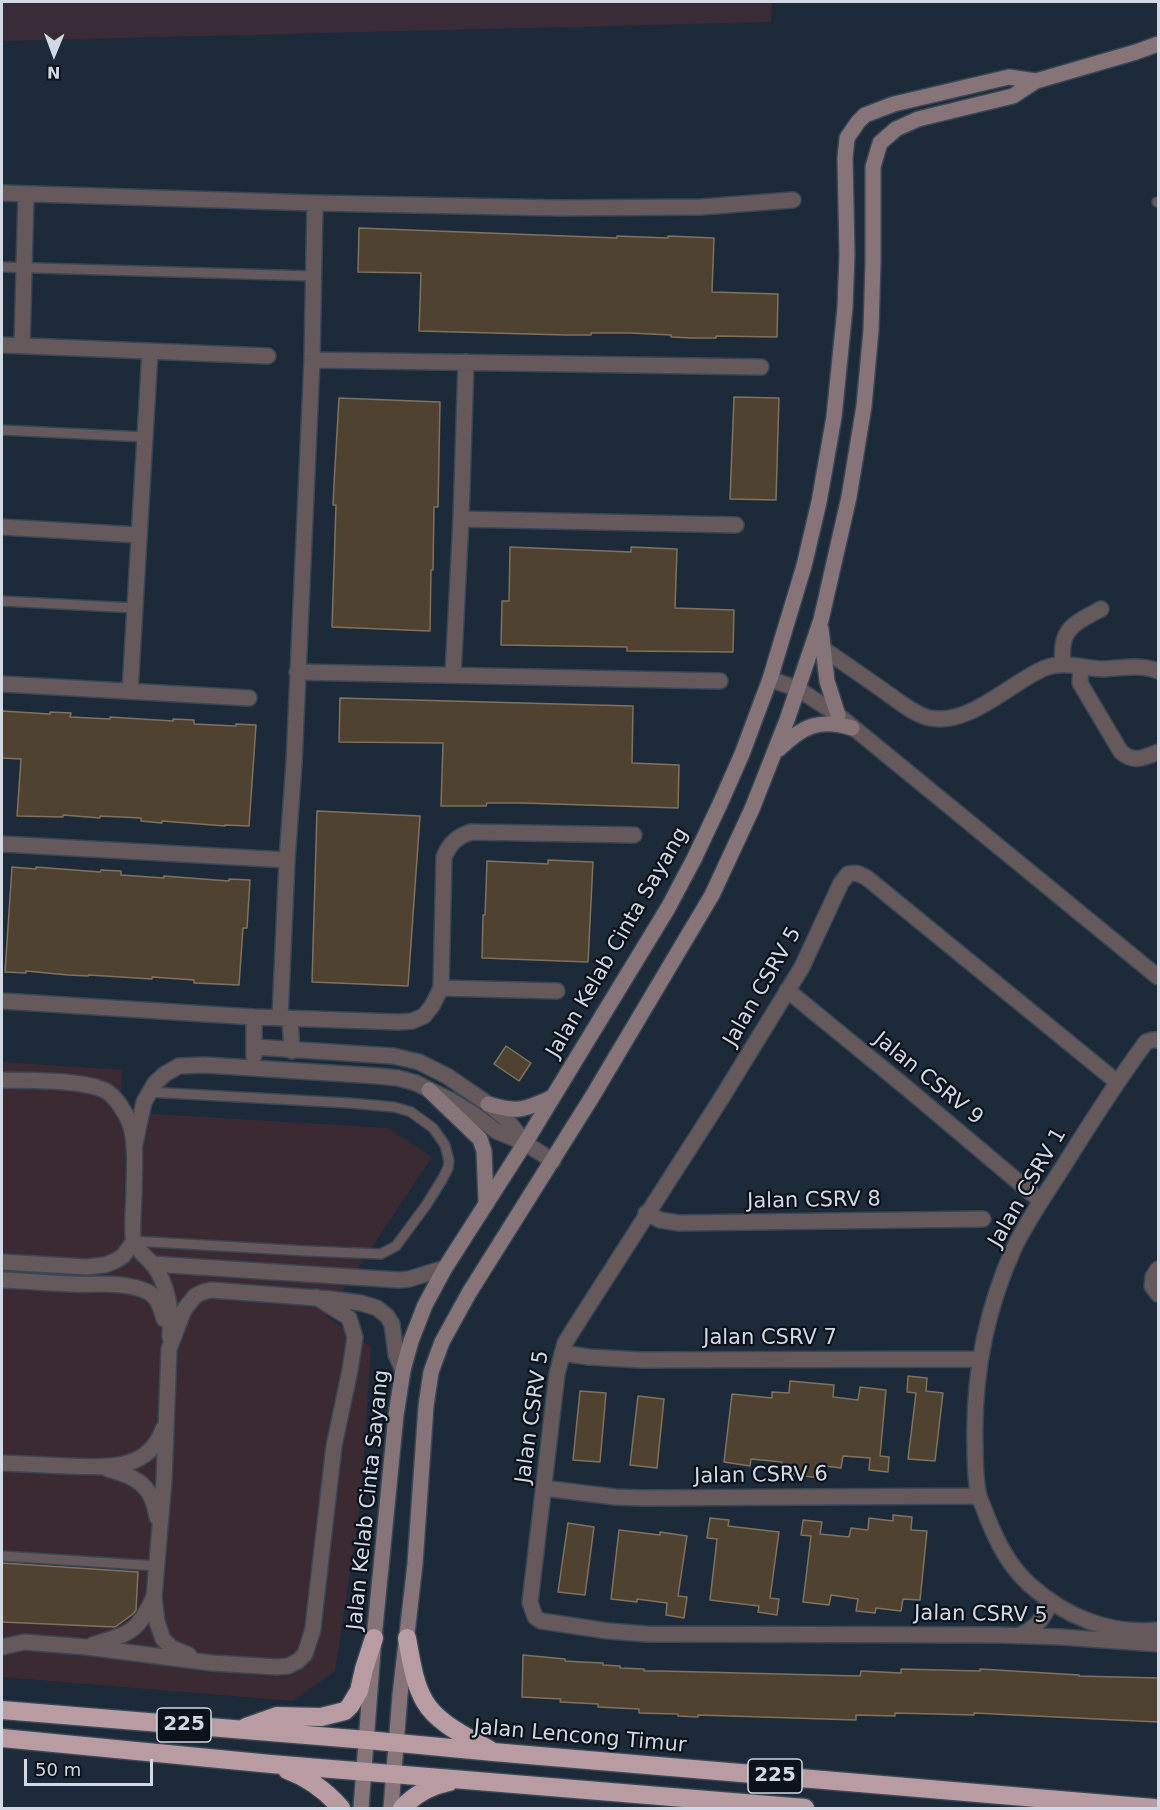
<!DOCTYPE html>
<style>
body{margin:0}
#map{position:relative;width:1160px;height:1810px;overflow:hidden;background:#1c2a39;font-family:"DejaVu Sans",sans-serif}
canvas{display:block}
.frame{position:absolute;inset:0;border:3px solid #d1dae4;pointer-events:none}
.north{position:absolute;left:24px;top:24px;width:60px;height:60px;-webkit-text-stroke:4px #0c1219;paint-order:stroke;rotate:181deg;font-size:16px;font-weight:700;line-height:24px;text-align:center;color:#d1dae4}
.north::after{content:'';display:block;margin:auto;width:21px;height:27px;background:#d1dae4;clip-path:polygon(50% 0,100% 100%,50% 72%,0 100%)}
.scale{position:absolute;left:24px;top:1759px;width:129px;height:27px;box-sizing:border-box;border:3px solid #d1dae4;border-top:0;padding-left:8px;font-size:18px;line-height:21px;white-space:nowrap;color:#d1dae4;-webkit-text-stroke:4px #0c1219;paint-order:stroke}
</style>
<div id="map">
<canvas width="1160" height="1810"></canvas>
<div class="frame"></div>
<div class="north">N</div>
<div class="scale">50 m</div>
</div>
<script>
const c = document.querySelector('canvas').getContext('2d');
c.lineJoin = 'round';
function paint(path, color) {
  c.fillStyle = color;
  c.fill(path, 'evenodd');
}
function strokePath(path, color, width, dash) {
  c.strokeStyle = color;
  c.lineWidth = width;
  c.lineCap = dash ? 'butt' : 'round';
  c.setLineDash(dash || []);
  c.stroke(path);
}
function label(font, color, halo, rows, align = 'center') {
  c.font = font + ' "DejaVu Sans",sans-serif';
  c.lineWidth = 4.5;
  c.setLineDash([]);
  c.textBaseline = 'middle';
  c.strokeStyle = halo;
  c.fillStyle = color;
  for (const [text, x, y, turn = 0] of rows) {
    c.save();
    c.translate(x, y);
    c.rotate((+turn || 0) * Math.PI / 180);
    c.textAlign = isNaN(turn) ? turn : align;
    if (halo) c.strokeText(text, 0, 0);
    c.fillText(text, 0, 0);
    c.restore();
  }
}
paint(new Path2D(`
 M2 1062 122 1070 120 1112 388 1128 432 1157 326 1316 371 1347 361 1500 335 1671 293 1701 2 1677Z`), '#3c2a33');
paint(new Path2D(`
 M2 2H772L771 22 2 41Z`), '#392b37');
const building = new Path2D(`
 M359 228 617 238V236L668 238V236L714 238 712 292 778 294 777 337 716 336V338H692L671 337V335L630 333H591V335H566L419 331 421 273 358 272Z
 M734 397 779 398 776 500 730 499Z
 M339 398 440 402 438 507H434L433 570H431L430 631 332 627 336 505H333L334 484Z
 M510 547 631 552V547L677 549 675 608 734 610 733 652 627 651V647L501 645 502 601H509Z
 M340 698 633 706 632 763 679 765 678 808 523 803H487L486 806H441L443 743 339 742Z
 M2 711 50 714V712L71 713 70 717 110 719V717L173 721V719L194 720V724L236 726V724L256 725 249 826 225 825V826L162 821V823L141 821V818L100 816V818L63 815V817L17 816 21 759 2 758Z
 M317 811 420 816 408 986 312 982Z
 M548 860 593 862 588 962 482 958 483 915H485L487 861 548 864Z
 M12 867 36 869V867L100 872 101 870 121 871V875L164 878V876L229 881V879L250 880 247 928H243L239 985 194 983V980L152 977V979L89 975 88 976 68 975 26 971V973L5 972Z
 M506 1046 531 1063 519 1081 494 1064Z
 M908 1376 927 1378 926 1391 943 1393 935 1461 908 1459 916 1393 907 1392Z
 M790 1381 834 1385 833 1397 858 1400 860 1387 886 1390 880 1456 889 1457 888 1472 869 1470 870 1458 843 1456 841 1468 825 1466 823 1478 781 1474 782 1462 751 1459 750 1466 724 1462 732 1394 772 1398V1392L789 1393Z
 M580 1391 606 1393 600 1462 573 1460Z
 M638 1396 664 1399 657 1468 630 1465Z
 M893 1515 912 1517 911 1530 927 1531 920 1600 903 1599 901 1611 876 1608 875 1613 856 1611 858 1599 831 1595 829 1605 803 1602 811 1536 801 1535 803 1520 822 1522 820 1534 849 1537 851 1528 868 1530 869 1518 893 1521Z
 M710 1518 729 1520 728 1526 779 1532 770 1598 779 1599 777 1615 758 1612 759 1606 710 1600 717 1539 707 1538Z
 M568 1523 594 1527 585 1595 558 1592Z
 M619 1530 660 1535V1532L687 1536 678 1596 687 1597 684 1618 666 1615 667 1603 637 1599V1602L611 1599Z
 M2 1563 138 1572 136 1610 133 1614 115 1627 2 1622Z
 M523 1655 565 1659V1661L582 1662 603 1663V1665L620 1666V1668L644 1669V1671H661L860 1676 861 1671 901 1673V1669L980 1671V1669L1079 1675V1676L1158 1678V1722L974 1713V1715L895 1713V1716L856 1715V1720L698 1715V1717L678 1716V1714L639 1713V1709L598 1707V1704L560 1702 561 1699 522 1697Z`);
paint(building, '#4f4230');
strokePath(building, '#80725e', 1.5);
const lane = new Path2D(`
 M1157 202H1158
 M2 267 313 276
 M2 430 145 437
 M2 601 135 608
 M134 1241 307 1251 381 1254 396 1246 427 1204 443 1178 448 1168 449 1161 445 1145 433 1128 411 1112 394 1107 349 1103 148 1092
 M2 1556 158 1566`);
const street = new Path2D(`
 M2 193 315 203 559 208 701 207 793 200
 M2 345 268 356
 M22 346 26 194
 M312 360 761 367
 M461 519 736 525
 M2 527 139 535
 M823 649C846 664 868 680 891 696 902 704 916 715 930 718 970 726 1011 682 1045 668 1064 660 1085 669 1104 669 1122 668 1141 664 1158 671
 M1063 664C1059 629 1073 624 1101 609
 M1081 668 1080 683 1121 752C1134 763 1143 758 1158 752
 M297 672 720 681
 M453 675 461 519 466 362
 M770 679 798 689 838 715 1158 977
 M2 684 249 698
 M130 691 150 351
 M2 844 287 860
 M441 988 557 991
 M787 990 908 1089 1041 1201
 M2 1001 254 1017 399 1022 412 1021 424 1016 432 1006 441 988 444 857C449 844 457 836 471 832L634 835
 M254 1017V1056
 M280 1018 287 860 294 763 312 360 315 203
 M290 1019 292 1051
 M1158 1040H1153L1146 1042C1118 1080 1093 1119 1068 1159 1050 1188 1029 1217 1014 1248 985 1312 973 1376 975 1446 975 1462 975 1480 979 1496 981 1503 985 1510 987 1517 998 1544 1009 1566 1030 1585 1066 1617 1110 1635 1158 1630
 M254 1047 393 1056 419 1062 447 1076 488 1104 506 1119 523 1140
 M2 1080C28 1081 83 1079 106 1091 116 1097 126 1113 130 1124 137 1145 134 1170 134 1192 134 1203 131 1234 134 1242 138 1251 146 1257 152 1263 169 1285 171 1311 170 1337
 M1117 1082 867 878C860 874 856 872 848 874L841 883 802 967 721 1099 573 1330 565 1343 557 1374 530 1602 535 1617 541 1621 608 1631 647 1634 998 1635 1061 1637 1158 1644
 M134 1148 144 1102 155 1083 165 1074 179 1066 205 1065 378 1076 398 1078 416 1083 450 1100 475 1115 496 1131 525 1143 553 1161
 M646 1213 660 1220 679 1223 983 1219
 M2 1262 86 1267 105 1265 115 1261 123 1256 134 1241
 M152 1264 399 1280 409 1279 445 1268
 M1158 1269 1153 1277 1152 1286 1158 1294
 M2 1280C25 1281 48 1283 71 1284 95 1285 126 1281 148 1292 158 1297 161 1309 164 1319
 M562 1353 589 1357 641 1360 980 1359
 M2 1463C23 1464 45 1465 67 1466 105 1467 148 1472 163 1429
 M108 1469C137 1477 152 1485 157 1517
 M543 1488 615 1497 642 1498 979 1496
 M1018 1636C1035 1629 1044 1619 1050 1602
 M92 1645C129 1633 137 1634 154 1597
 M2 1647 24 1642 86 1647 212 1663 277 1667 288 1666 298 1661 305 1654 313 1629 315 1610 334 1446 350 1370 355 1337 349 1318 316 1297
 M189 1655 172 1648 163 1639 157 1622 154 1597 164 1480 169 1349 184 1310 195 1296 203 1292 211 1290 331 1299 361 1303 377 1308 387 1316 392 1324 396 1355 403 1370`);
const secondary = new Path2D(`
 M821 629 827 681 838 715
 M779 749C803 726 819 718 852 728
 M429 1090 480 1139 484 1151 486 1201
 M488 1104C518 1113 523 1110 551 1098
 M361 1808 374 1638 396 1415 403 1370 411 1341 425 1305 445 1268 525 1143 668 908 694 859 720 804 742 754 770 679 804 566 819 502 834 417 845 308 847 254 845 158 847 138 858 122 865 115 894 104 1009 77 1036 81
 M391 1808 400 1695 415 1564 426 1406 431 1372 442 1342 469 1293 592 1097 712 895 752 809 787 720 821 620 849 497 864 406 871 330 873 262V167L880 143 896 129 918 119 1013 96 1036 81 1136 52 1158 44`);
const highway = new Path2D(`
 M407 1638C411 1659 414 1684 425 1702 438 1724 468 1737 490 1750
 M2 1710 367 1740 493 1752 1154 1808
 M246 1727 277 1716 321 1717 345 1711 350 1706 359 1691 364 1669 374 1638
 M2 1738 271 1764 805 1808
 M287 1770C309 1778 326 1791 341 1808
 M402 1808C415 1794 430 1786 449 1782`);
strokePath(lane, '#394654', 12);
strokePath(street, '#394654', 18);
strokePath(secondary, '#394654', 18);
strokePath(highway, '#394654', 21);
strokePath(lane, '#65595c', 9);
strokePath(street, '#65595c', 15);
strokePath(secondary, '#867478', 15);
strokePath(highway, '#b89ca2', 18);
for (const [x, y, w] of [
 [184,1725,54],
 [775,1776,54]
]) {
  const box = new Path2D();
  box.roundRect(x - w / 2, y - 17, w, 34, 4.5);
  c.fillStyle = '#0c1219';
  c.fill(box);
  strokePath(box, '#d1dae4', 1.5);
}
label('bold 20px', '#d1dae4', null, [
 ["225",184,1725],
 ["225",775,1776]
]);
label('21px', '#d1dae4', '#0c1219', [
 ["Jalan Kelab Cinta Sayang",618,943,-60],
 ["Jalan CSRV 5",763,987,-60],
 ["Jalan CSRV 9",928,1079,39],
 ["Jalan CSRV 1",1028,1188,-60],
 ["Jalan CSRV 8",814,1201,-1],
 ["Jalan CSRV 7",770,1339],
 ["Jalan CSRV 5",533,1417,-82],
 ["Jalan CSRV 6",761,1476,-1],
 ["Jalan Kelab Cinta Sayang",369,1500,-84],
 ["Jalan CSRV 5",981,1615,1],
 ["Jalan Lencong Timur",580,1737,5]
]);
</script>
